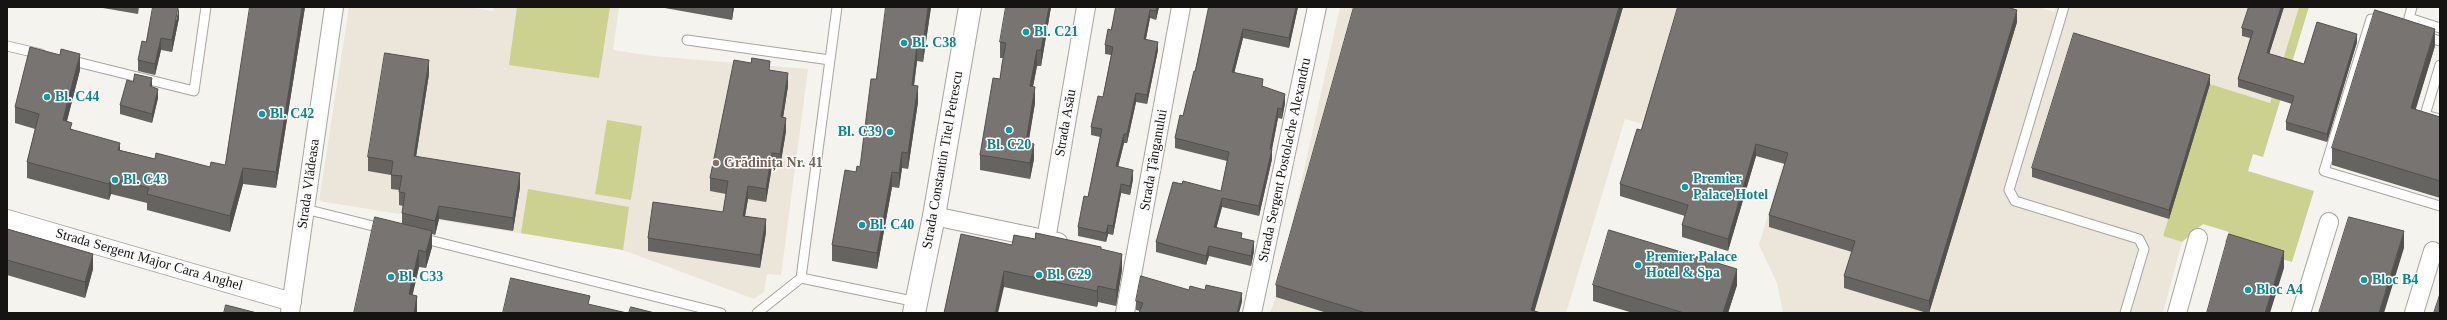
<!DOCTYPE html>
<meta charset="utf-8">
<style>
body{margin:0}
#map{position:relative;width:2447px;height:320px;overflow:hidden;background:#f5f3ee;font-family:Georgia,serif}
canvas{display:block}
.frame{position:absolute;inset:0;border:8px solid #151412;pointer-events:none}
</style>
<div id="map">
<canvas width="2447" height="320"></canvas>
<div class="frame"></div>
</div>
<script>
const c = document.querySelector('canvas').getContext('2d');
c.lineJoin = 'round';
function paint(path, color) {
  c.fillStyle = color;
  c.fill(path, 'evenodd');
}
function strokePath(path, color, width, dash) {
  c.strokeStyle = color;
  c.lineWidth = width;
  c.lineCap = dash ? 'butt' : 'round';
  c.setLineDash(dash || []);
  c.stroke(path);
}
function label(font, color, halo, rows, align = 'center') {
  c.font = font + ' Georgia,serif';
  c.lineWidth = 3;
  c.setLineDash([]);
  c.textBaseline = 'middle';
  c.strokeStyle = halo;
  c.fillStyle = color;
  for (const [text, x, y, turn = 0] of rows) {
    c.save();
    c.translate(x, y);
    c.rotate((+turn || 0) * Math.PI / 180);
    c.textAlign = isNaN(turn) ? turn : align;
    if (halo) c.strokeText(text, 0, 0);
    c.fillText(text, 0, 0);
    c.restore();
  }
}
paint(new Path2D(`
 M349 7H469L493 11 494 7H619L613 50 653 56 808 69 781 275 767 274 764 292 754 299 623 250 319 201Z
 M1340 7H2038L2054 12 2056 7H2299L2270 103 2210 84 2163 236 2182 242 2163 313H1783L1777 283 1759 245 1783 164 1625 119 1566 313H1270L1276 297Z`), '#ece5da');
paint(new Path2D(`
 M517 7H610L599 78 509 65Z
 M2299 7H2309L2263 157 2253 154 2248 171 2314 191 2292 262 2225 242 2229 232 2203 224 2182 242 2163 236 2210 84 2270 103Z
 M607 120 642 126 631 200 595 194Z
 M528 189 629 207 623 250 521 233Z`), '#ccd190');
const lane = new Path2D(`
 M2064 7 2009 190 2015 201 2139 239 2144 249 2125 313
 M2412 7 2409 18 2440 28
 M2383 23 2371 19 2324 171 2440 206
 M2424 36 2440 41
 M687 40 830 60
 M7 46 41 54
 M69 60 194 91 206 7
 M2440 65 2425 115 2440 119
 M305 209 385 229
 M421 238 721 313
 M801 278 837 7
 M757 313 801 278 917 302`);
const street = new Path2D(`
 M934 216 1058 242
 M7 219 292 302
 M1046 240 1086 7
 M290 313 334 7
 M1125 313 1181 7
 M1252 313 1317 7
 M2177 313 2198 238
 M2301 313 2329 222
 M2414 313 2433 251`);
const secondary = new Path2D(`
 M914 313 934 216 970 7`);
strokePath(lane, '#a8a5a1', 11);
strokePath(street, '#a8a5a1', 20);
strokePath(secondary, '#a8a5a1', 24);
strokePath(lane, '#fff', 9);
strokePath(street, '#fff', 18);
strokePath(secondary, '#fff', 22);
paint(new Path2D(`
 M97 7H139L138 14Z
 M305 7 276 188 243 184 230 232 147 210V203L111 194 109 200 27 178V162L35 129 15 123V107L80 70 67 121 72 130 120 150 155 159 210 167 225 165Z
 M659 7H734L732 20Z
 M931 7 923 62 917 61 914 85 918 102 908 169 902 168 899 188 892 187 877 269 832 261V245L856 172 860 167 876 79Z
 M1051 7 1041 66H1037L1033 86 1035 103 1028 143 1034 159 1030 179 980 170V155L1000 79 1003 58H1000V42Z
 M1116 7H1159L1156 20 1150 18 1146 39 1158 50 1147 104 1136 102 1127 143H1124L1118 167 1133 179 1130 195 1121 193 1113 235 1108 234 1106 242 1078 236V227L1088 197 1100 137 1091 135V127L1103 97 1111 55 1105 54V45L1111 30Z
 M1209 7H1298L1289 48 1243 38 1234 73 1263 86 1285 103 1282 119 1278 118 1272 149V159L1259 216 1222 207 1216 228 1242 238 1254 251 1251 266 1209 256 1206 265 1156 252V242L1182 184 1221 191 1227 161 1175 148V138L1183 116 1195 71Z
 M1623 7 1534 311 1541 313H1327L1276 297V285Z
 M2249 7H2284L2269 54 2304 64 2357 42 2327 142 2286 130V122L2292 104 2238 87V79L2250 38 2242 36V28Z
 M179 18 172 52 161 50 155 75 138 71V60L146 42Z
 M2017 22 1929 313H1927L1844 288V276L1852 252 1769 227V215L1785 164 1756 156 1728 251 1682 237V225L1685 216 1620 196V184L1641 130Z
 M2435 46 2415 110 2440 117V198L2332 165V148Z
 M770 70 788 86 783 118 786 131 780 167 772 166 766 202 748 199 745 216 766 232 760 268 648 251V238L723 212 726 194 710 191V178Z
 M429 74 416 156 520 187 513 231 439 219 435 235 432 234V247L426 268 419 267 412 295 417 296V313H354L402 223V213L403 206 399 205V190L391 189V175L368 171V157Z
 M2210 84 2169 219 2032 177V168Z
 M152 87 158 98 152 123 120 114V105Z
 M7 229 93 269 85 298 7 275Z
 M1035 239 1101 250 1122 270 1116 306 1098 302 1097 307 1004 287 944 313 1012 245Z
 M1593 285H1737L1728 313H1633L1593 301Z
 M1189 290 1242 302 1140 311 1136 310V301Z`), '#666461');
paint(new Path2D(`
 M179 7V18L172 52V40Z
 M302 7H305L276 188V172Z
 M732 7H734L732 20Z
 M928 7H931L923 62V46Z
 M1049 7H1051L1041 66V50Z
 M1157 7H1159L1156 20V11Z
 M1296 7H1298L1289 48V38Z
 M1619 7H1623L1534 313 1531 310Z
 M2281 7H2284L2267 61V53Z
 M1150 10V18L1144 48V39Z
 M2017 10V22L1929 313V301Z
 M1243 29V38L1232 82V72Z
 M2435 29V46L2411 125V108Z
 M2357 34V42L2327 142V134Z
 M161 38V50L155 75V64Z
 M1158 42V50L1147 104V95Z
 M917 45V61L912 101V85Z
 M1037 50V66L1030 102V86Z
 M80 54V70L63 136V120Z
 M429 60V74L414 170V156Z
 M788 73V86L781 130V117Z
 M2210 75V84L2169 219V210Z
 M152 78V87L150 86Z
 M918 86V102L908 169V153Z
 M1035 87V103L1026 158V142Z
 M158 89V98L152 123V114Z
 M1136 93V102L1127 143V134Z
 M1285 94V103L1282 119V109Z
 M1278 108V118L1270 159V149Z
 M786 118V131L780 167V154Z
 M1124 134V143L1116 175V166Z
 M120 143V159L118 150Z
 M1034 144V159L1030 179V163Z
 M1756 144V156L1728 251V239Z
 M1272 149V159L1259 216V206Z
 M902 152V168L899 188V173Z
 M772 153V166L766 202V189Z
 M243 168V184L230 232V216Z
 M1133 170V179L1130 195V186Z
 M892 172V187L877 269V253Z
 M520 173V187L513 231V218Z
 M111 178V194L109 200V184Z
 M1121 184V193L1113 235V226Z
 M748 186V199L743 228V216Z
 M1222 198V207L1214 237V227Z
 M439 206V219L435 235V221Z
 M766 219V232L760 268V255Z
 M1108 225V234L1106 242V233Z
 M432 231V247L426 268V252Z
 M2404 231V248L2384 313H2379Z
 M1254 241V251L1251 266V256Z
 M1209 246V256L1206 265V256Z
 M419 250V267L409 311V294Z
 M2284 251V268L2270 313H2265Z
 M93 254V269L85 298V282Z
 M1122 254V270L1116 306V290Z
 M1737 269V285L1728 313H1723Z
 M1004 271V287L998 313H995Z
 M1098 286V302L1097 307V291Z
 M1242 293V302L1239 313H1237Z
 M417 296V313H414Z`), '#53514f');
const building = new Path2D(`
 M153 7H178L172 40 161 38 155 64 138 60 142 41 146 42Z
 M250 7H302L276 172 243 168 230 216 147 194 149 188 111 178 109 184 27 162 39 114 15 107 30 47 60 55 61 49 80 54 63 120 72 123 70 129 120 143 118 150 155 159 156 153 210 167 211 162 225 165Z
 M886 7H928L923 46 917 45 912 85 918 86 908 153 902 152 899 173 892 172 877 253 832 245 845 170 856 172 857 166 860 167 871 79H876Z
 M1006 7H1049L1041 50H1037L1030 86 1035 87 1026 142 1034 144 1030 163 980 155 993 78 1000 79 1002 64 1006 43 1000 42Z
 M1116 7H1157L1156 11 1150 10 1144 39 1158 42 1147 95 1136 93 1127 134H1124L1116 166 1133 170 1130 186 1121 184 1113 226 1108 225 1106 233 1078 227 1084 196 1088 197 1102 129 1091 127 1098 96 1103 97 1113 47 1105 45 1108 29 1111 30Z
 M1209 7H1296L1289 38 1243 29 1232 72 1263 79 1262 86 1285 94 1282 109 1278 108 1270 149H1272L1259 206 1222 198 1214 227 1242 233 1241 238 1254 241 1251 256 1209 246 1206 256 1156 242 1173 182 1182 184 1183 181 1221 191 1229 152 1175 138 1180 115 1183 116 1194 71H1195Z
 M1354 7H1619L1531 310 1541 313H1366L1276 285Z
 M1678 7H2007L2017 10 1929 301 1844 276 1855 241 1769 215 1788 153 1756 144 1728 239 1682 225 1688 205 1620 184 1637 129 1641 130Z
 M2249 7H2281L2267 53 2304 64 2317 22 2357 34 2327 134 2286 122 2294 96 2238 79 2253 31 2242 28Z
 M2375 10 2435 29 2411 108 2440 117V181L2332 148Z
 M2074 33 2210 75 2169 210 2032 168Z
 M385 53 429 60 414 156 520 173 513 218 439 206 435 221 402 213 405 193 399 192 402 176 391 175 393 161 368 157Z
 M752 58 770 61 769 70 788 73 781 117 786 118 780 154 772 153 766 189 748 186 743 216 766 219 760 255 648 238 653 202 723 212 728 181 710 178 734 60 751 63Z
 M135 74 152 78 150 86 158 89 152 114 120 105 127 80 133 82Z
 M375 217 432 231 426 252 419 250 409 294 417 296 414 313H354Z
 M2349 217 2404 231 2379 313H2319Z
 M7 229 93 254 85 282 7 260Z
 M1609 230 1737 269 1723 313H1684L1593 285Z
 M1036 233 1101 247V249L1122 254 1116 290 1098 286 1097 291 1004 271 995 313H944L961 234 1012 245 1014 235 1035 239Z
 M2229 234 2284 251 2265 313H2207Z
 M1141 276 1189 290 1190 286 1205 290 1206 285 1242 293 1237 313H1139L1143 303 1136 301Z
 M511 278 590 296 588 304 627 313H503Z
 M2440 294V313H2434Z
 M226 305 257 313H224Z
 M631 307 655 313H629Z`);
paint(building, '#777471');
strokePath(building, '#53514f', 1);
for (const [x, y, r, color] of [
 [1026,32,4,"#0f9aa8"],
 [904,43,4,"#0f9aa8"],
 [47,97,4,"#0f9aa8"],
 [262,114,4,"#0f9aa8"],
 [1009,130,4,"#0f9aa8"],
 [890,132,4,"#0f9aa8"],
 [716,163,4,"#8d6e63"],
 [115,180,4,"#0f9aa8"],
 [1685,187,4,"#0f9aa8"],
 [862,225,4,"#0f9aa8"],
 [1638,265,4,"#0f9aa8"],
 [1039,275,4,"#0f9aa8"],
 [391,277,4,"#0f9aa8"],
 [2364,280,4,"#0f9aa8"],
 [2248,290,4,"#0f9aa8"]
]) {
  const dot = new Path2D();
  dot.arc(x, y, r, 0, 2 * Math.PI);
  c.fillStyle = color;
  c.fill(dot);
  strokePath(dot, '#fff', 1.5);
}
label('bold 14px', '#0d838f', '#fff', [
 ["Bl. C21",1034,32],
 ["Bl. C38",912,43],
 ["Bl. C44",55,97],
 ["Bl. C42",270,114],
 ["Bl. C39",882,132,"right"],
 ["Bl. C20",1009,145,"center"],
 ["Premier",1693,179],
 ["Palace Hotel",1693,195],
 ["Bl. C43",123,180],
 ["Bl. C40",870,225],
 ["Premier Palace",1646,257],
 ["Hotel & Spa",1646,273],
 ["Bl. C29",1047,275],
 ["Bl. C33",399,277],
 ["Bloc B4",2372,280],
 ["Bloc A4",2256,290]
], 'left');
label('14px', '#151412', '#fff', [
 ["Strada Asău",1066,123,-80],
 ["Strada Constantin Titel Petrescu",943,160,-80],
 ["Strada Țânganului",1154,160,-80],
 ["Strada Sergent Postolache Alexandru",1285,160,-78],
 ["Strada Vlădeasa",309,184,-82],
 ["Strada Sergent Major Cara Anghel",149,260,16]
]);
label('bold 14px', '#785e54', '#fff', [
 ["Grădinița Nr. 41",724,163]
], 'left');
</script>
